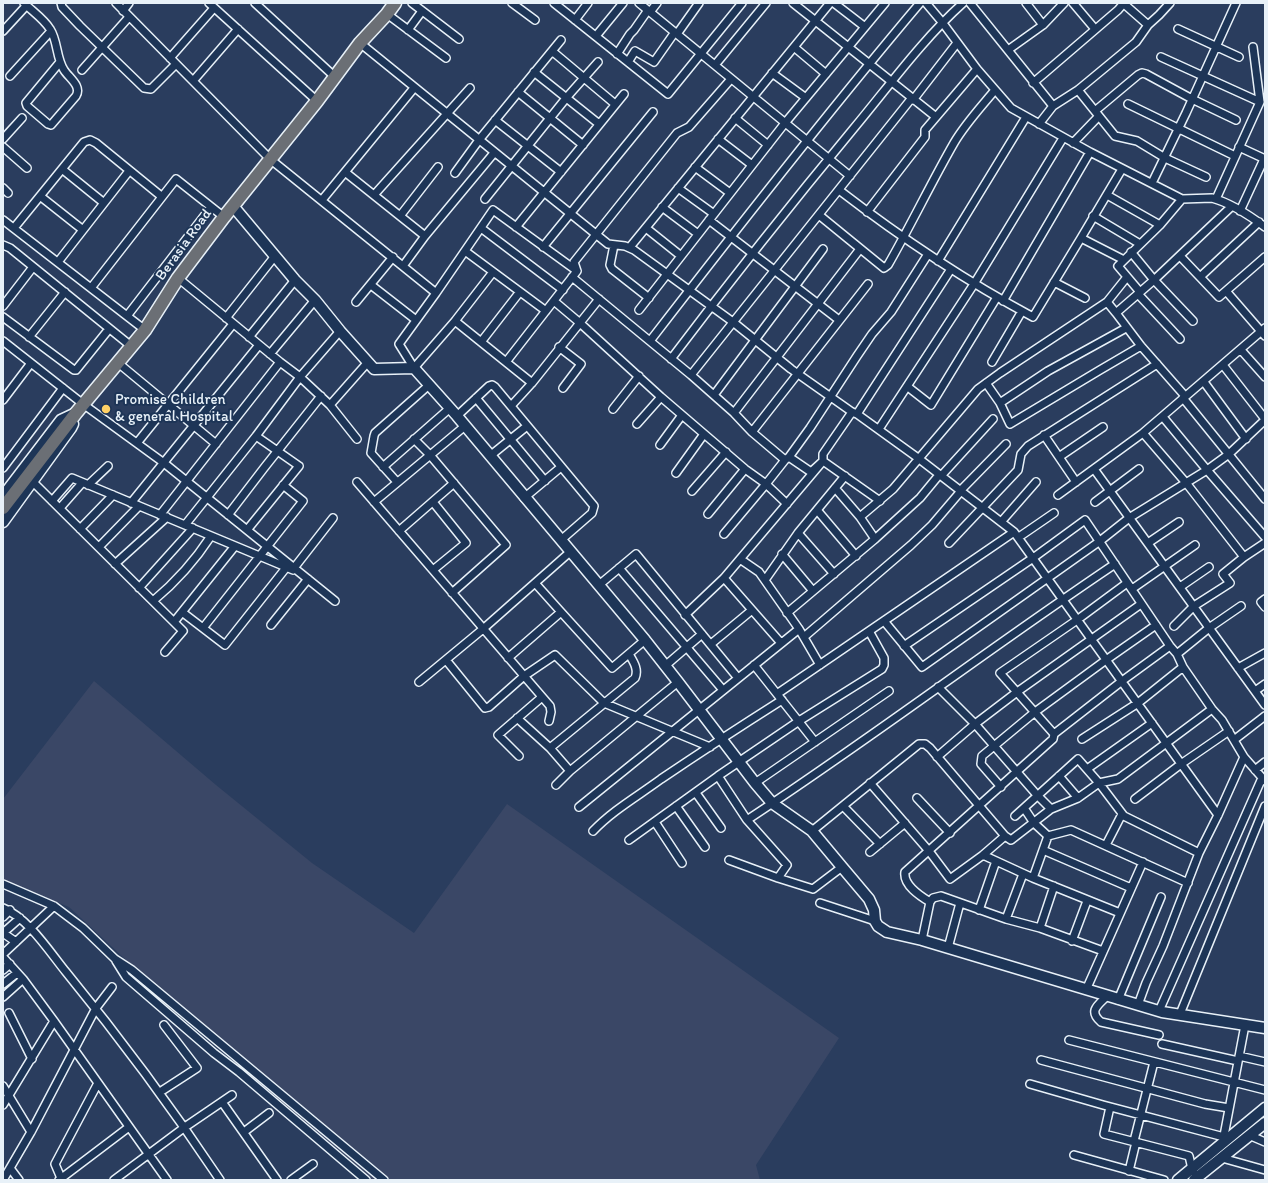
<!DOCTYPE html>
<style>
body{margin:0}
#map{position:relative;width:1268px;height:1183px;overflow:hidden;background:#2a3d5e;font-family:Itim,sans-serif}
canvas{display:block}
.frame{position:absolute;inset:0;border:4px solid #e8f1f8;pointer-events:none}
</style>
<div id="map">
<canvas width="1268" height="1183"></canvas>
<div class="frame"></div>
</div>
<script>
const c = document.querySelector('canvas').getContext('2d');
c.lineJoin = 'round';
function paint(path, color) {
  c.fillStyle = color;
  c.fill(path, 'evenodd');
}
function strokePath(path, color, width, dash) {
  c.strokeStyle = color;
  c.lineWidth = width;
  c.lineCap = dash ? 'butt' : 'round';
  c.setLineDash(dash || []);
  c.stroke(path);
}
function label(font, color, halo, rows, align = 'center') {
  c.font = font + ' Itim,sans-serif';
  c.lineWidth = 4;
  c.setLineDash([]);
  c.textBaseline = 'middle';
  c.strokeStyle = halo;
  c.fillStyle = color;
  for (const [text, x, y, turn = 0] of rows) {
    c.save();
    c.translate(x, y);
    c.rotate((+turn || 0) * Math.PI / 180);
    c.textAlign = isNaN(turn) ? turn : align;
    if (halo) c.strokeText(text, 0, 0);
    c.fillText(text, 0, 0);
    c.restore();
  }
}
paint(new Path2D(`
 M94 681 216 785 312 863 414 933 507 804 839 1038 756 1165 760 1180H363L69 907 3 880V799Z`), '#3a4766');
const street = new Path2D(`
 M24 3C32 11 44 19 50 29 58 41 56 58 64 70 69 78 82 86 76 96L51 125 48 124 27 106 26 103 60 62
 M61 3 62 7 80 26 144 88 151 89 176 64
 M116 3 270 159 436 293
 M209 3 317 101
 M255 3 335 77
 M412 3 459 39
 M512 3 535 20
 M554 3 668 94 742 3
 M639 3 850 176
 M793 3 936 117
 M834 3 865 27
 M926 3 942 22 977 69 1011 108 1090 152 1182 199 1212 198C1231 203 1249 215 1265 227
 M970 3 1053 106
 M1026 3 1043 25
 M1073 3 1095 29
 M1123 3 1148 25
 M123 11 129 3
 M650 12 657 3
 M387 14 446 58
 M575 20 588 3
 M1178 29 1239 57
 M408 30 422 11
 M3 31 26 6
 M677 34 699 3
 M596 36 623 3
 M360 43 608 244 625 246 634 250 733 322 791 369 852 412 857 414 918 458 1014 532 1218 815
 M794 47 826 74
 M1008 50 1043 25 1064 3
 M552 51 615 104
 M617 54 630 34 634 30 648 10
 M1161 57 1260 102
 M170 58 214 8
 M628 62 635 51 654 62 675 32
 M715 65 766 3
 M82 70 129 17
 M534 72 599 124
 M772 73 806 98
 M10 76 51 31
 M193 81 238 29
 M1033 83 1118 10 1124 3
 M1078 90 1115 136 1137 141 1165 158 1206 177
 M518 92 583 145
 M913 100 957 43
 M1128 104 1235 156
 M1095 111 1138 75 1142 73 1146 74 1192 99 1236 120
 M735 118 768 145
 M495 120 561 172
 M1039 124 1053 106 1078 90 1136 42 1148 25 1159 15 1170 3
 M3 139 22 118
 M718 139 752 165
 M1073 143 1099 116
 M3 147 27 168
 M1239 147 1265 159
 M695 167 730 193
 M62 169 104 203
 M345 172 425 236
 M455 173 479 140 561 40
 M1152 183 1186 113 1236 3
 M3 188 8 193
 M678 188 714 214
 M839 190C900 237 964 280 1033 317L1081 238 1122 169
 M374 195 470 88
 M1107 195 1160 225
 M40 196 83 230
 M485 199 567 97 598 62
 M1216 199 1260 102 1253 47
 M322 200 414 88
 M662 207 698 234
 M1240 211 1264 159
 M867 212 925 137V130L977 69
 M819 215 884 268 888 265C911 225 931 183 954 143 965 124 981 107 995 90
 M400 216 438 167
 M1093 216 1140 244
 M3 220 145 330
 M709 220 839 320
 M516 227 624 94
 M14 228 84 142 90 140 96 143 161 196
 M481 228 563 290
 M646 228 681 256
 M1081 238 1124 260
 M3 245 10 248 131 346
 M614 245 610 265 612 269 649 298
 M543 247 653 112
 M630 247 830 3
 M465 251 546 311
 M1131 252 1154 280 1193 321
 M1180 256 1219 297 1265 257
 M938 261 1026 117
 M58 262 129 171
 M403 266 425 236 494 153
 M493 272 455 321 414 368 399 344 436 293 493 210 577 271
 M572 277 691 375 734 413 752 432 785 460
 M1200 277 1259 222
 M178 278 280 362 300 377 330 405 357 439
 M1054 282 1085 298
 M371 285 416 320
 M91 288 176 179 224 217
 M1226 291 1265 336
 M1140 292 1118 266 1160 225 1182 199
 M1138 294 1180 339
 M554 301 580 323 661 397 745 469 766 484 787 504
 M1003 301 1090 152
 M356 302 393 257
 M1107 302 1127 277
 M3 306 33 267
 M639 310 785 123 885 3
 M1116 313 1141 346 1185 396
 M127 316 211 207
 M3 317 74 370H76L109 329
 M226 318 275 256
 M455 321 532 383
 M29 337 65 292
 M249 337 295 280
 M3 341 83 404 164 463 335 601
 M650 341C738 227 827 113 920 3
 M481 342 519 293
 M559 347 581 364 563 388
 M1241 350 1265 377
 M270 354 315 300
 M671 359C730 281 791 204 854 128 889 86 922 40 963 3
 M117 362 216 444
 M506 362 577 271 574 262 677 133 689 127 731 79
 M992 362 1022 311
 M1223 365 1265 419
 M691 375 911 99
 M1204 382 1246 439
 M986 383 1000 403 1048 371 1126 328
 M908 387 931 405 997 297
 M714 395 823 249
 M476 398 545 481
 M1183 398 1265 499
 M3 400 31 363
 M1000 403 1010 424 1100 370 1141 346
 M330 405 368 362
 M511 406 532 383 599 299
 M613 409 639 376
 M734 413 860 249
 M857 414 951 269
 M457 416 489 386 492 385 495 387 594 506 592 513 561 540
 M1163 417 1207 470 1265 537
 M637 424 661 397
 M879 429 974 284 1063 138
 M752 432 868 284
 M1143 433 1187 484 1244 557
 M1044 435 1076 482
 M414 439 430 455 506 545 452 593
 M137 443 233 324
 M660 445 682 415
 M490 456 527 426
 M789 457 811 472 823 461 880 501
 M1059 457 1103 427
 M383 467 450 408
 M3 468 63 388
 M1094 469 1265 705
 M676 473 704 434
 M941 476 993 419
 M33 482 183 631 165 652
 M357 482 550 706 551 712 549 721
 M397 482 371 453 374 436 375 433 429 385
 M88 485 108 466
 M835 488 860 517 875 539
 M692 491 726 452
 M960 491 1006 444
 M1058 495 1143 433 1265 328
 M524 498 561 467
 M52 501 72 478 293 570
 M374 502 465 426
 M433 502 466 543 433 570
 M1095 502 1139 469
 M131 503 259 345
 M60 508 82 483
 M817 510 856 556
 M708 514 745 469
 M160 515 280 362
 M228 515 264 468 321 396
 M860 517 893 489 978 389 1000 373 1107 302 1116 313 1154 280 1232 206
 M1001 522 1036 482
 M185 525 256 436 300 377 340 331
 M80 529 113 495
 M247 530 299 466 256 436
 M399 531 454 483
 M798 533 834 574
 M724 534 766 484 785 460 789 457 810 428 857 356 872 334 891 312 928 254
 M1019 537 1054 513
 M949 543 1018 470 1021 454 1028 446 1157 364
 M1148 543 1179 522
 M99 547 139 506
 M782 554 813 591
 M740 559 759 572 799 629 820 665
 M115 564 167 517
 M294 568 333 518
 M619 568 723 690
 M724 578 781 643
 M765 580 798 533 845 476
 M535 583 561 612 612 668 645 640
 M599 585 636 554 738 678
 M1180 587 1209 567
 M139 588 193 528
 M1132 589 1195 545
 M1265 599 1261 602 1265 607
 M153 601C177 581 194 562 211 536
 M182 612 225 645 289 564
 M787 613 875 539 920 498 939 475
 M685 615 724 578 823 461V454L852 412
 M884 621 922 667 1100 541 1129 518 1207 470 1229 454 1265 420
 M174 622 235 546
 M271 625 308 579
 M1174 626 1194 606 1230 583 1223 574 1244 557 1265 543
 M203 628 303 501 283 485
 M869 631 884 658V665L882 669 799 721 718 776 747 820C872 738 991 647 1115 564
 M804 637 911 545 932 525 961 491
 M711 644 752 610
 M904 646 1033 558 1085 520 1170 646 1177 654 1183 667 1212 709 1222 720 1244 757 1265 781
 M1177 654 1209 628 1241 606
 M508 658 561 612
 M446 660 485 708 489 707 524 676 555 655 604 703 710 747
 M754 665 815 742
 M665 666 702 634
 M1238 668 1265 653
 M419 682 483 629 570 552
 M938 687 975 724 1037 795 1051 809
 M1255 691 1265 684
 M777 694 1014 532
 M517 718 550 748 570 771
 M1054 734 1122 681 1170 646
 M1082 739 1138 703 1183 667
 M1234 740 1265 716
 M550 748 635 678C639 669 633 661 629 654
 M519 756 498 735 542 697
 M937 757 975 724 1017 692 1141 604
 M1087 769 1152 723
 M1255 770 1265 762
 M1059 776 1078 798
 M755 783 889 691
 M870 783 929 851 950 879 983 855 1005 836
 M556 785 570 771 678 682
 M1001 787 981 764 982 756 1035 712 1106 660 1156 625
 M696 793 721 828
 M917 798 950 833
 M1135 799 1181 764 1229 731
 M676 806 705 847
 M843 806 880 844
 M579 807 799 629
 M1024 808 1034 823 1048 836 1033 878
 M1015 816 1078 759 1099 783 1124 816 1199 853
 M747 820 787 865 778 878 813 889 842 867
 M655 822 682 863
 M593 831C613 810 638 796 661 779 701 752 741 726 782 700
 M812 831 919 744H925L930 748 1005 836 1011 840 1051 809 1078 798 1099 783 1118 779 1212 709
 M1048 836 1071 830 1188 883
 M629 840 718 776
 M1106 845 1122 814
 M1043 850 1131 888
 M870 852 905 823
 M983 855 1033 878 1120 913
 M729 860 778 878
 M3 884 54 906 83 928 115 959 132 970 384 1180
 M930 902C920 896 903 885 905 872L1053 739 1054 734 1000 673 1077 620 1127 583
 M820 903 875 921
 M3 908C28 918 49 951 66 972 121 1039 172 1108 220 1180
 M979 910 996 861
 M3 917 10 910
 M1006 919 1023 874
 M1040 928 1054 886
 M3 933 20 918
 M3 933 16 942
 M922 940 930 902 933 898 941 896 1006 919 1040 928 1103 951
 M1072 941 1087 901
 M948 948 960 903
 M3 954 54 906
 M3 957 23 979 54 1021 167 1180
 M116 961 126 977 214 1053 239 1072 366 1180
 M3 970 10 964
 M3 984 17 973
 M1086 990 1143 862
 M1107 996C1098 1005 1088 1011 1101 1022L1159 1035
 M3 997 23 979
 M1118 1000 1161 897
 M1138 1005 1146 983 1163 946 1199 853 1218 815 1244 757
 M1159 1011 1262 778
 M9 1013 32 1059
 M1180 1014 1265 806
 M1069 1040 1265 1090
 M1162 1044 1238 1061
 M1239 1056 1265 1062
 M1041 1060 1205 1104 1229 1108
 M1030 1084 1103 1105 1224 1137
 M3 1086 31 1132
 M160 1092 197 1068 164 1025
 M222 1102 277 1180
 M3 1105 54 1021
 M1110 1107 1104 1134 1189 1156 1192 1169 1194 1172
 M244 1132 269 1113
 M1251 1136 1265 1142
 M1134 1141 1154 1062
 M1223 1141 1245 1025
 M1074 1155 1164 1180
 M1222 1158 1265 1170
 M10 1168 19 1180
 M1129 1171 1136 1142
 M61 1178 55 1164 98 1083
 M3 1180 31 1132 96 1008 112 987
 M59 1180 129 1127
 M114 1180 185 1127 232 1095
 M291 1180 313 1164`);
const secondary = new Path2D(`
 M233 206 295 280 315 300 340 331 374 369 414 368 457 416 645 640 678 682 755 783 772 803 812 831 842 867 869 899 874 910 875 921 878 926 887 932 922 940 1162 1012 1265 1028
 M3 496 61 420 76 413
 M3 522 71 428 73 424
 M1178 1180 1265 1108
 M1194 1180 1265 1123`);
const primary = new Path2D(`
 M3 508 76 413 145 330 178 278 224 217 317 101 360 43 387 14 395 3`);
strokePath(street, '#e8f1f8', 10);
strokePath(secondary, '#e8f1f8', 13);
strokePath(primary, '#e8f1f8', 15);
strokePath(street, '#1d3557', 7);
strokePath(secondary, '#1d3557', 10);
strokePath(primary, '#6b6f75', 12);
for (const [x, y, r, color] of [
 [106,409,5,"#ffd166"]
]) {
  const dot = new Path2D();
  dot.arc(x, y, r, 0, 2 * Math.PI);
  c.fillStyle = color;
  c.fill(dot);
  strokePath(dot, '#1d3557', 1.5);
}
label('15px', '#e8f1f8', '#1d3557', [
 ["Berasia Road",184,245,-54]
]);
label('15px', '#e8f1f8', '#1d3557', [
 ["Promise Children",115,400],
 ["& general Hospital",115,417]
], 'left');
</script>
